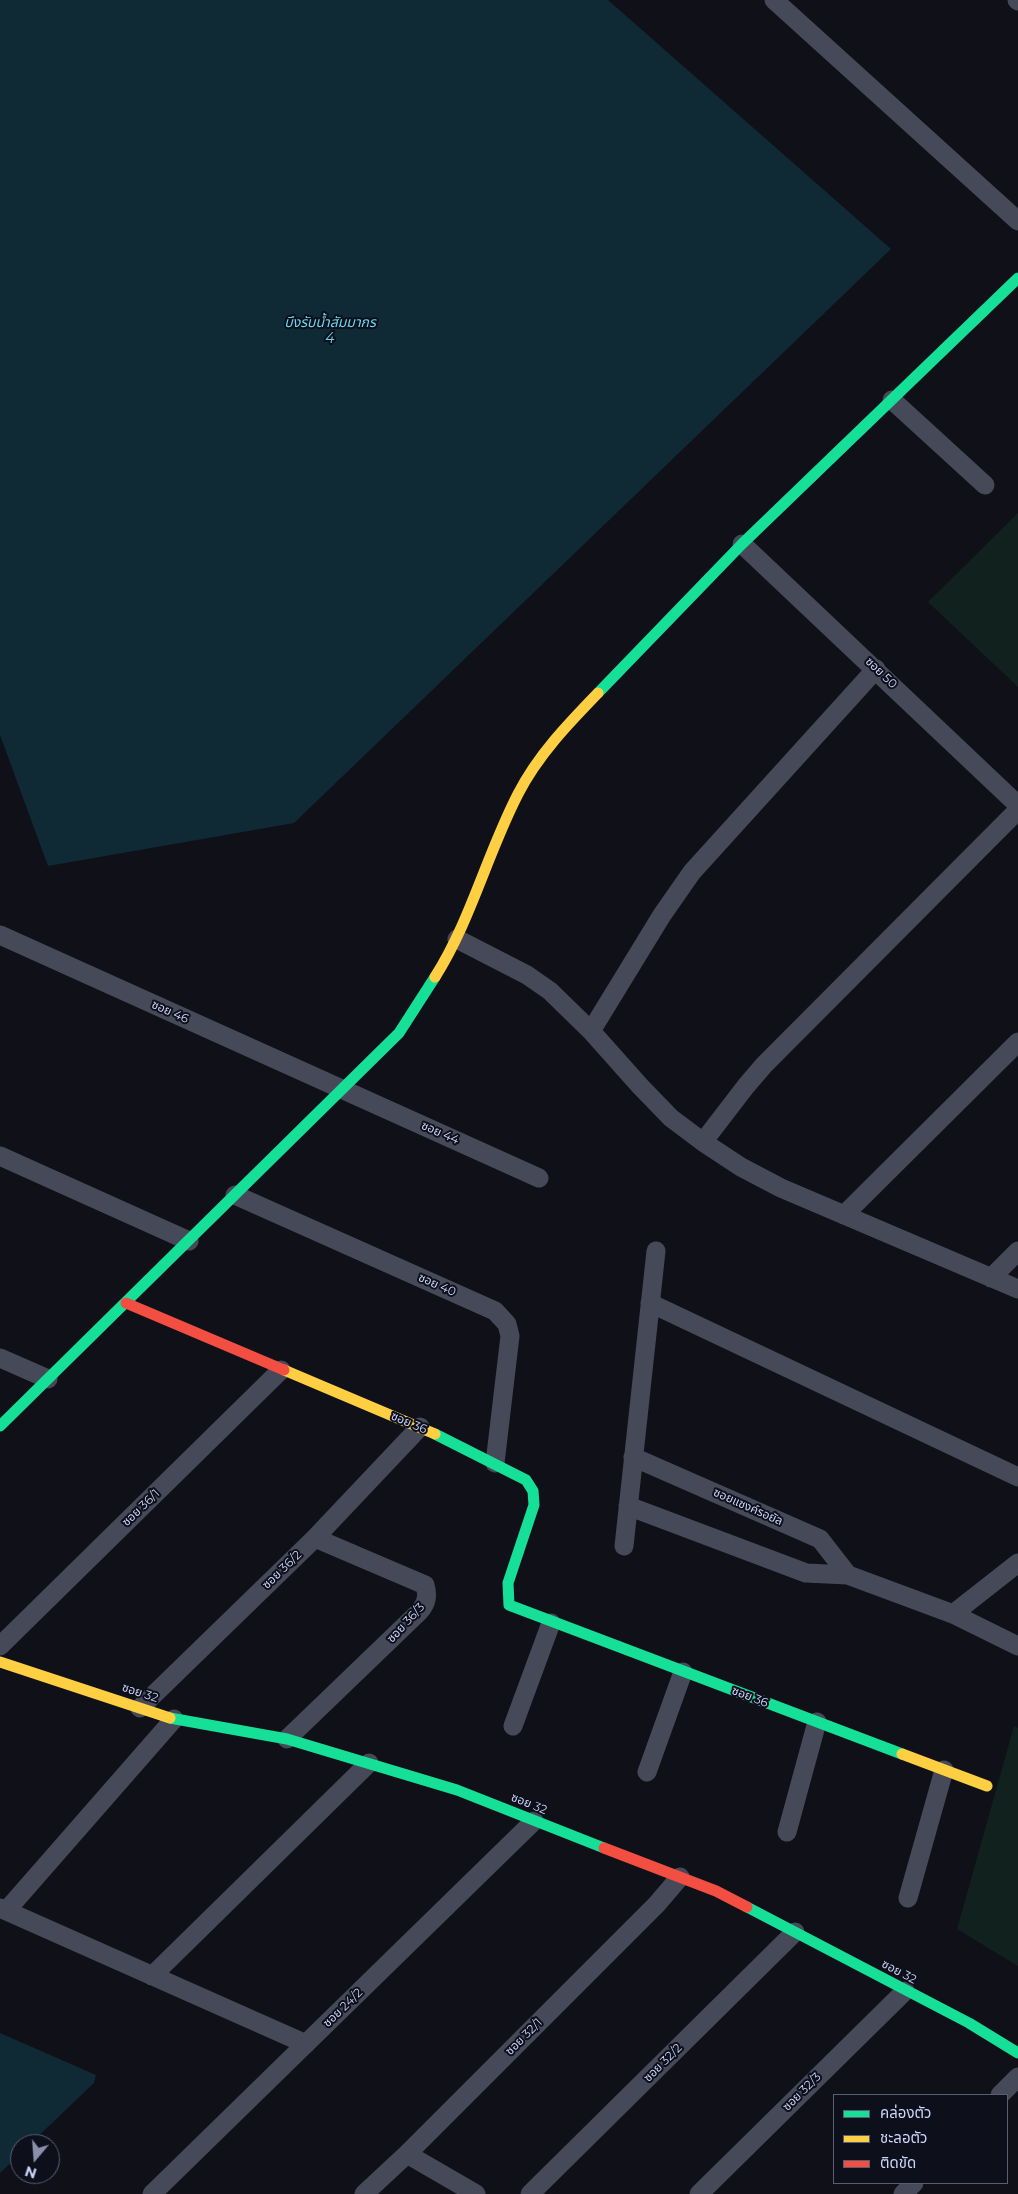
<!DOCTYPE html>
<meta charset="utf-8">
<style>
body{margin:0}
#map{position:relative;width:1018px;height:2194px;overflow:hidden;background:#101118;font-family:Montserrat,"Noto Sans Thai",sans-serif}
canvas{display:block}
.legend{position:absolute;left:833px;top:2094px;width:175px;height:90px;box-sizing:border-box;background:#0d0f1b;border:1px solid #5a5e74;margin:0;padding:6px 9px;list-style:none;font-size:15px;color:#cdd5f9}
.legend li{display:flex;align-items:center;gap:10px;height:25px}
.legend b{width:25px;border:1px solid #5a5e74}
.north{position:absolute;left:10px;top:2134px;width:50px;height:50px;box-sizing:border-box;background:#0d0f1b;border:1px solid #5a5e74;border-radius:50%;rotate:198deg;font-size:14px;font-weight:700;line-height:20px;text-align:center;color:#cdd5f9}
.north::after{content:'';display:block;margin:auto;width:18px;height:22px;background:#8b90aa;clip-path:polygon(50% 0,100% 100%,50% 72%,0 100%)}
</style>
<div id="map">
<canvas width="1018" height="2194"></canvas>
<ul class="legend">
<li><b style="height:6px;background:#16e098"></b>คล่องตัว</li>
<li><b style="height:6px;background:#ffcf43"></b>ชะลอตัว</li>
<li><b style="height:6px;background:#f24e42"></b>ติดขัด</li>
</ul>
<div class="north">N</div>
</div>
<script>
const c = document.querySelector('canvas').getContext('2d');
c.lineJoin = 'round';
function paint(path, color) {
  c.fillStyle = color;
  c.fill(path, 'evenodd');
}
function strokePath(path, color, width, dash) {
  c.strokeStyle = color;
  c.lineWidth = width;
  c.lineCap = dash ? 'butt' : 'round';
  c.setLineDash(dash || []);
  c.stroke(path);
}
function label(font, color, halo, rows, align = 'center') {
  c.font = font + ' Montserrat,"Noto Sans Thai",sans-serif';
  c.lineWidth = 4;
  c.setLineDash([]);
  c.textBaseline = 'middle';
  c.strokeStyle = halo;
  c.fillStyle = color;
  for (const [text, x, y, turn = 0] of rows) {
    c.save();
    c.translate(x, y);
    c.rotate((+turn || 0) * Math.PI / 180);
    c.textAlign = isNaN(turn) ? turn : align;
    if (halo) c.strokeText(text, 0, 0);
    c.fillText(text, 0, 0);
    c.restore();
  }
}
paint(new Path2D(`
 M1018 513V687L928 602Z
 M1014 1726 1018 1728V1966L957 1929Z`), '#11211d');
paint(new Path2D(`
 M0 0H608L891 249 294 823 48 866 0 735Z
 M0 2033 96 2075 94 2083 30 2144H20V2154L0 2173Z`), '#0f2935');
strokePath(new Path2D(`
 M774 0 1018 221
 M1017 0 1018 1
 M892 400 985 485
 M742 544 1018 805
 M0 935 539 1178
 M457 939 527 975 550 991 591 1031 640 1086 671 1118 703 1142 741 1167 781 1188 1018 1289
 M591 1031 662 915 692 872 876 669
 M703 1142 746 1086 764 1065 1018 810
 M0 1156 189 1241
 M235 1195 495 1311 507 1324 510 1336 495 1463
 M844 1215 1018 1042
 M991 1278 1018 1251
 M650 1303 1018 1477
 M0 1358 48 1379
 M633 1457 820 1539 848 1575
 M628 1506 806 1573 848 1575 953 1614 1018 1563
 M624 1546 656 1251
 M953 1614 1018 1646
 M0 1646 281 1370
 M140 1708 315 1538 420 1427
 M513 1726 551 1623
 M287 1739 419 1612C427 1603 428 1596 425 1585L315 1538
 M647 1772 683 1672
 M787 1832 817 1722
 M908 1898 944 1770
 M0 1908 306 2044
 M6 1911 174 1719
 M152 1976 369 1763
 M1000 2095 1018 2077
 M407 2154 476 2194
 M152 2194 534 1821
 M364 2194 407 2154 657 1904 680 1877
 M530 2194 795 1932
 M699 2194 905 1991
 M903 2194 914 2183`), '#464a58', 19);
strokePath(new Path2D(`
 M598 693 742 544 1018 278
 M0 1426 399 1033 435 977
 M435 1434 526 1480 533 1491 534 1505 508 1583 509 1605 902 1754
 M170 1718 287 1739 457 1790 604 1848
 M747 1907 969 2023 1018 2053`), '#16e098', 11);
strokePath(new Path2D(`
 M435 977C471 920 487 854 518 794 538 755 568 724 598 693
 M284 1370 435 1434
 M0 1662 170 1718
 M902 1754 987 1786`), '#ffcf43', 11);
strokePath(new Path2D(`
 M126 1303 284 1370
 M604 1848 716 1891 747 1907`), '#f24e42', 11);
label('12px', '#cdd5f9', '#0d0f1b', [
 ["ซอย 50",881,673,44],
 ["ซอย 46",170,1012,24],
 ["ซอย 44",440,1133,24],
 ["ซอย 40",437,1285,24],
 ["ซอย 36",409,1423,23],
 ["ซอยแซงค์รอยัล",748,1507,24],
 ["ซอย 36/1",141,1508,-44],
 ["ซอย 36/2",282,1570,-44],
 ["ซอย 36/3",406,1623,-47],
 ["ซอย 32",140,1693,18],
 ["ซอย 36",750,1697,21],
 ["ซอย 32",529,1804,22],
 ["ซอย 32",899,1972,28],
 ["ซอย 24/2",343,2008,-44],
 ["ซอย 32/1",524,2037,-45],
 ["ซอย 32/2",663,2063,-45],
 ["ซอย 32/3",802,2092,-45]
]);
label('italic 14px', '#66d7ee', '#0d0f1b', [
 ["บึงรับน้ำสัมมากร",330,323],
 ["4",330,339]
]);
</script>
